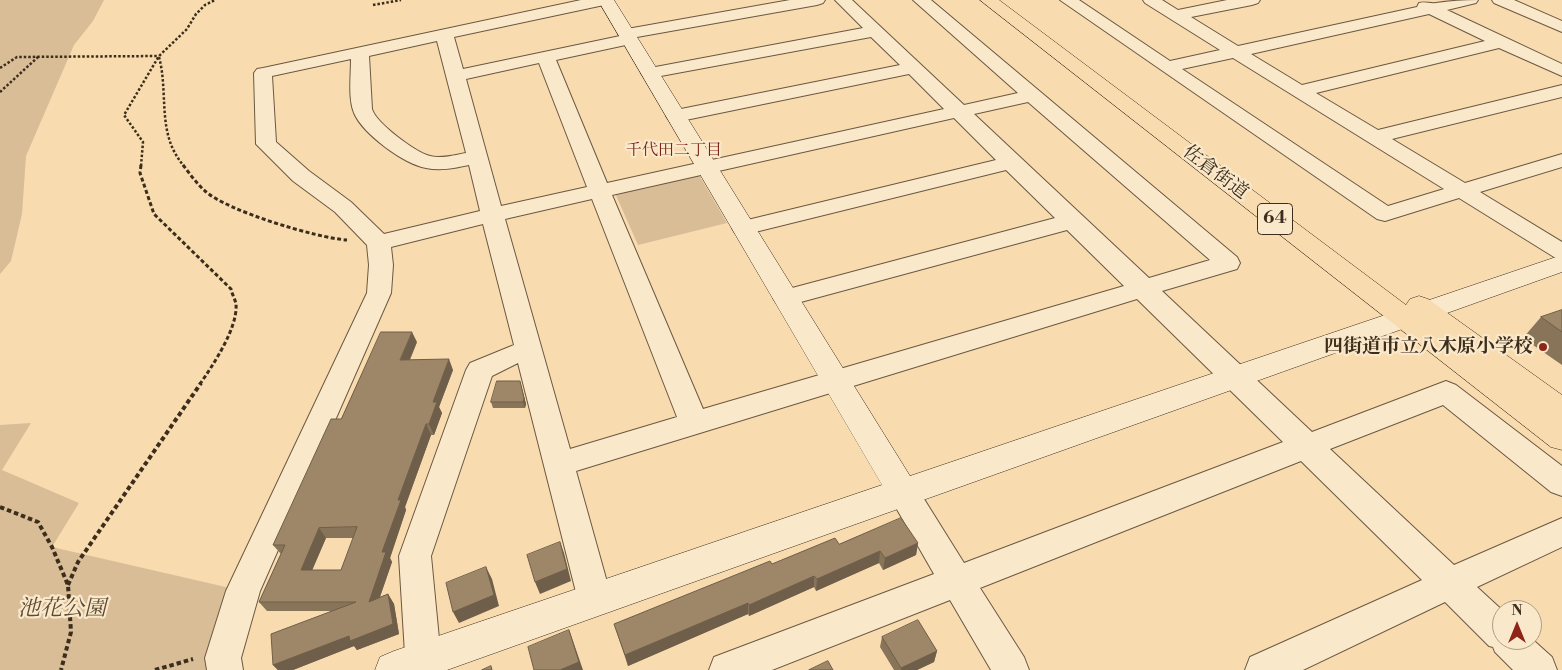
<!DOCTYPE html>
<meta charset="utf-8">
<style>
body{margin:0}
#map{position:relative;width:1562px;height:670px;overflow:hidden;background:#f8dbaf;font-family:"Libre Bodoni",serif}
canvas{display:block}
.north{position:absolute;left:1492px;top:600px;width:50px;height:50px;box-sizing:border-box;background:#fae8cb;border:1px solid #ae9d85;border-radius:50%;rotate:0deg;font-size:14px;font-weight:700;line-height:20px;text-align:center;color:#3c2d1c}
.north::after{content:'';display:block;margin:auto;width:18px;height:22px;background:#8f2418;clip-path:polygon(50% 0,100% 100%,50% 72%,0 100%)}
</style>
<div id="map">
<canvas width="1562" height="670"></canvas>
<div class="north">N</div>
</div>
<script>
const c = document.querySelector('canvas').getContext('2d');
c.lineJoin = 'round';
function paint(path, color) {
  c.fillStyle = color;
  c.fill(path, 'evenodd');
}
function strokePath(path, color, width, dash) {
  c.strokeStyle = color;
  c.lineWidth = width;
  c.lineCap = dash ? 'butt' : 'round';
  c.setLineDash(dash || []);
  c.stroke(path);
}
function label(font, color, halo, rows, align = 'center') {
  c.font = font + ' "Libre Bodoni","Noto Serif JP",serif';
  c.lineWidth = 4.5;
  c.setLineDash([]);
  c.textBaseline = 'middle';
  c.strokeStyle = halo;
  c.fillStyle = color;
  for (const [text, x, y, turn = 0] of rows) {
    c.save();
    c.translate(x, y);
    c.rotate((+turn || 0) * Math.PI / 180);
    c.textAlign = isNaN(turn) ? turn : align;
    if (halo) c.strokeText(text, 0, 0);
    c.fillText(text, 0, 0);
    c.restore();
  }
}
paint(new Path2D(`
 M0 0H104L93 21 74 45 26 156 22 214 11 261 0 274Z
 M699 175 727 223 638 245 615 193Z
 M31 423 2 470 79 503 52 547 243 591 223 670H0V425Z`), '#d8bd96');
const street = new Path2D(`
 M581 0H612L610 3 604 5 454 37 463 69 620 36 618 34 621 30 627 29 790 0H825L823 3 817 5 637 37 635 43 556 60 607 183 944 109 909 74 676 122 669 120 666 116 669 112 676 110 900 65 871 37 650 78 644 77 641 73 644 69 650 68 863 28 835 0H852L964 105 1018 93 913 0H931L1237 257 1240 263 1237 269 1162 291 1312 432 1446 381 1456 385 1562 466V496L1551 492 1443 405 1330 449 1454 565 1562 518V547L1477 587 1502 610V640L1532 639 1552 657 1557 670H1513L1495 652 1493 647 1489 646 1445 602 1303 670H1245L1250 657 1422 580 1301 461 980 588 1024 657 1029 670H991L950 600 772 670H709L714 657 934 574 887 492 892 483 903 479 914 483 964 563 1283 442 1137 299 576 471 612 600 607 611 595 616 583 611 578 600 518 363 492 376 431 556 442 670H406L399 556 466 370 470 363 514 345 483 224 391 247 393 265 391 293 260 591 241 658 243 670H207L205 658 226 591 367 293 369 265 367 245 335 212 293 181 256 144 254 73 257 69 263 68ZM437 41 466 153C455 155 441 159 430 156 415 152 376 123 372 109L369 56ZM351 59C351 76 348 98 354 113 363 134 404 164 426 168 440 171 455 168 469 165L480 211 384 234 351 202 309 171 276 142 272 76ZM539 63 587 187 501 206 466 79ZM1028 102 1210 260 1149 278 974 114ZM954 118 996 160 735 223 732 228 735 233 743 235 1006 170 1055 218 777 292 773 298 777 304 786 306 1067 230 1124 286 703 409 612 195ZM592 199 677 417 570 449 505 219Z
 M1060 0H1079L1170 61 1220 50 1145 3 1143 0H1162L1178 10 1227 0H1260L1258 3 1252 5 1191 17 1238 46 1417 7 1419 3C1425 1 1430 4 1436 3 1450 1 1463 0 1478 0L1476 3 1447 10 1562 64V76L1499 48 1316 93 1378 130 1562 85V97L1392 139 1465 183 1562 154V167L1480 192 1562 242V260L1554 257 1459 198 1385 221 1377 219ZM1429 14 1485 41 1302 85 1251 54ZM1233 58 1444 189 1388 206 1182 69Z
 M1492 0H1514L1562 21V32L1494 3Z`);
const secondary = new Path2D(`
 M598 0H614L910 476 1562 255V272L447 670H375L380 657 394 651 882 485Z`);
const primary = new Path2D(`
 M980 0H999L1406 305 1410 299 1419 296 1428 299 1562 395V450L1551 447Z`);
strokePath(street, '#6b5841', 2);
strokePath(secondary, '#3c2d1c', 1);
strokePath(primary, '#3c2d1c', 1);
strokePath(new Path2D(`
 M373 5 401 0
 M159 57C169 94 156 134 184 166
 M0 68 17 57 159 56
 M0 92 38 57
 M141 166 143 142 124 115 159 56 187 29 196 14 205 5 215 0`), '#3c2d1c', 2.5, [2.5, 2]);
strokePath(new Path2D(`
 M141 165 140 173 154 214 231 289C232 294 235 299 236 304 238 328 213 365 200 384
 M183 165C190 174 197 184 205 191 227 211 317 238 347 240`), '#3c2d1c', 3, [4, 2.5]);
strokePath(new Path2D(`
 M0 507 38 522 52 547 68 585 71 632 61 670
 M68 585 78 562 201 383
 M155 670 193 659`), '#3c2d1c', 4, [4.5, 3]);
paint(street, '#fae8cb');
paint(secondary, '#fae8cb');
paint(primary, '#f8dbaf');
paint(new Path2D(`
 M1562 310V365L1523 338 1541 317Z
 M417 342 410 360 453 370 439 407 442 413 434 435H431L405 507 406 510 390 558 392 562 380 597 388 594 394 604 399 634 357 650 354 646 293 670H278L273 665 331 611H267L259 602 281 554 273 545ZM326 538H354L341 570H312Z
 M520 381 526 404 525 408H493L491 402Z
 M918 543 916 555 883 570 879 563 816 591 814 587 749 616 748 614 628 666 614 624 772 564 839 544Z
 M882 637 937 651 934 662 917 670H894L880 647Z`), '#887459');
paint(new Path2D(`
 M412 332 417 342 405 370 400 360Z
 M449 359 453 370 439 407 442 413 434 435 429 424 433 402Z
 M520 381 526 404 525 408 523 402Z
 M426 424 431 435 405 507 406 510 390 558 392 562 375 611 369 602 382 552 398 500Z
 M319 528 326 538 308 580 301 570Z
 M560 542 564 553 571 581 540 594 535 582Z
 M918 543 916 555 883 570 885 558Z
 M880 551 879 563 816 591 817 579Z
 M486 567 492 579 499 606 459 623 453 612Z
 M814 576V587L749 616V605Z
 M388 594 394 604 399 634 357 650 354 646 293 670H278L273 665Z
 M748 603V614L628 666 625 655Z
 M569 630 573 641 583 670H560Z
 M937 651 934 662 917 670H901V668Z`), '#6f5e49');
const building = new Path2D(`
 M1562 310V332L1541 317Z
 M381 332H412L400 360 449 359 433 402H437L429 424H426L398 500H401L382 552H386L369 602 388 594 393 624 350 641 349 636 273 665 271 634 356 602H259L285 545H273L331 419H341ZM357 527 341 570H301L319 528Z
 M497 381H520L524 398 523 402H491Z
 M901 518 918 543 885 558 880 551 817 579 814 576 749 605 748 603 625 655 614 624 770 561 772 564 835 538 839 544Z
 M560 542 567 569 535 582 527 555Z
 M486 567 494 595 453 612 446 583Z
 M918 620 937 651 901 668 882 637Z
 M569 630 579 662 560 670H534L528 647Z
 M828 661 833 670H809Z
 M491 666 492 670H482Z`);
paint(building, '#9e8768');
strokePath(building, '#6f5e49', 1);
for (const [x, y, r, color] of [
 [1543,347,5,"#8f2418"]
]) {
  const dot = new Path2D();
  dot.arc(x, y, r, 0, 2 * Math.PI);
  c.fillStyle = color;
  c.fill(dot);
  strokePath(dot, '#fae8cb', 2);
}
label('16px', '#7a1f14', '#fae8cb', [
 ["千代田二丁目",674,151]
]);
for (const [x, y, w] of [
 [1275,219,35]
]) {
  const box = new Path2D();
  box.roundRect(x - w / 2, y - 15.5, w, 31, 4);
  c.fillStyle = '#fae8cb';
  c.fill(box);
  strokePath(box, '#3c2d1c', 1);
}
label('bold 18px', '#3c2d1c', null, [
 ["64",1275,219]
]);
label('19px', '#3c2d1c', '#fae8cb', [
 ["佐倉街道",1215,173,37]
]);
label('bold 19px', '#3c2d1c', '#fae8cb', [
 ["四街道市立八木原小学校",1533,347]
], 'right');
label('italic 22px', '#5b4a34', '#fae8cb', [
 ["池花公園",62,610]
]);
</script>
